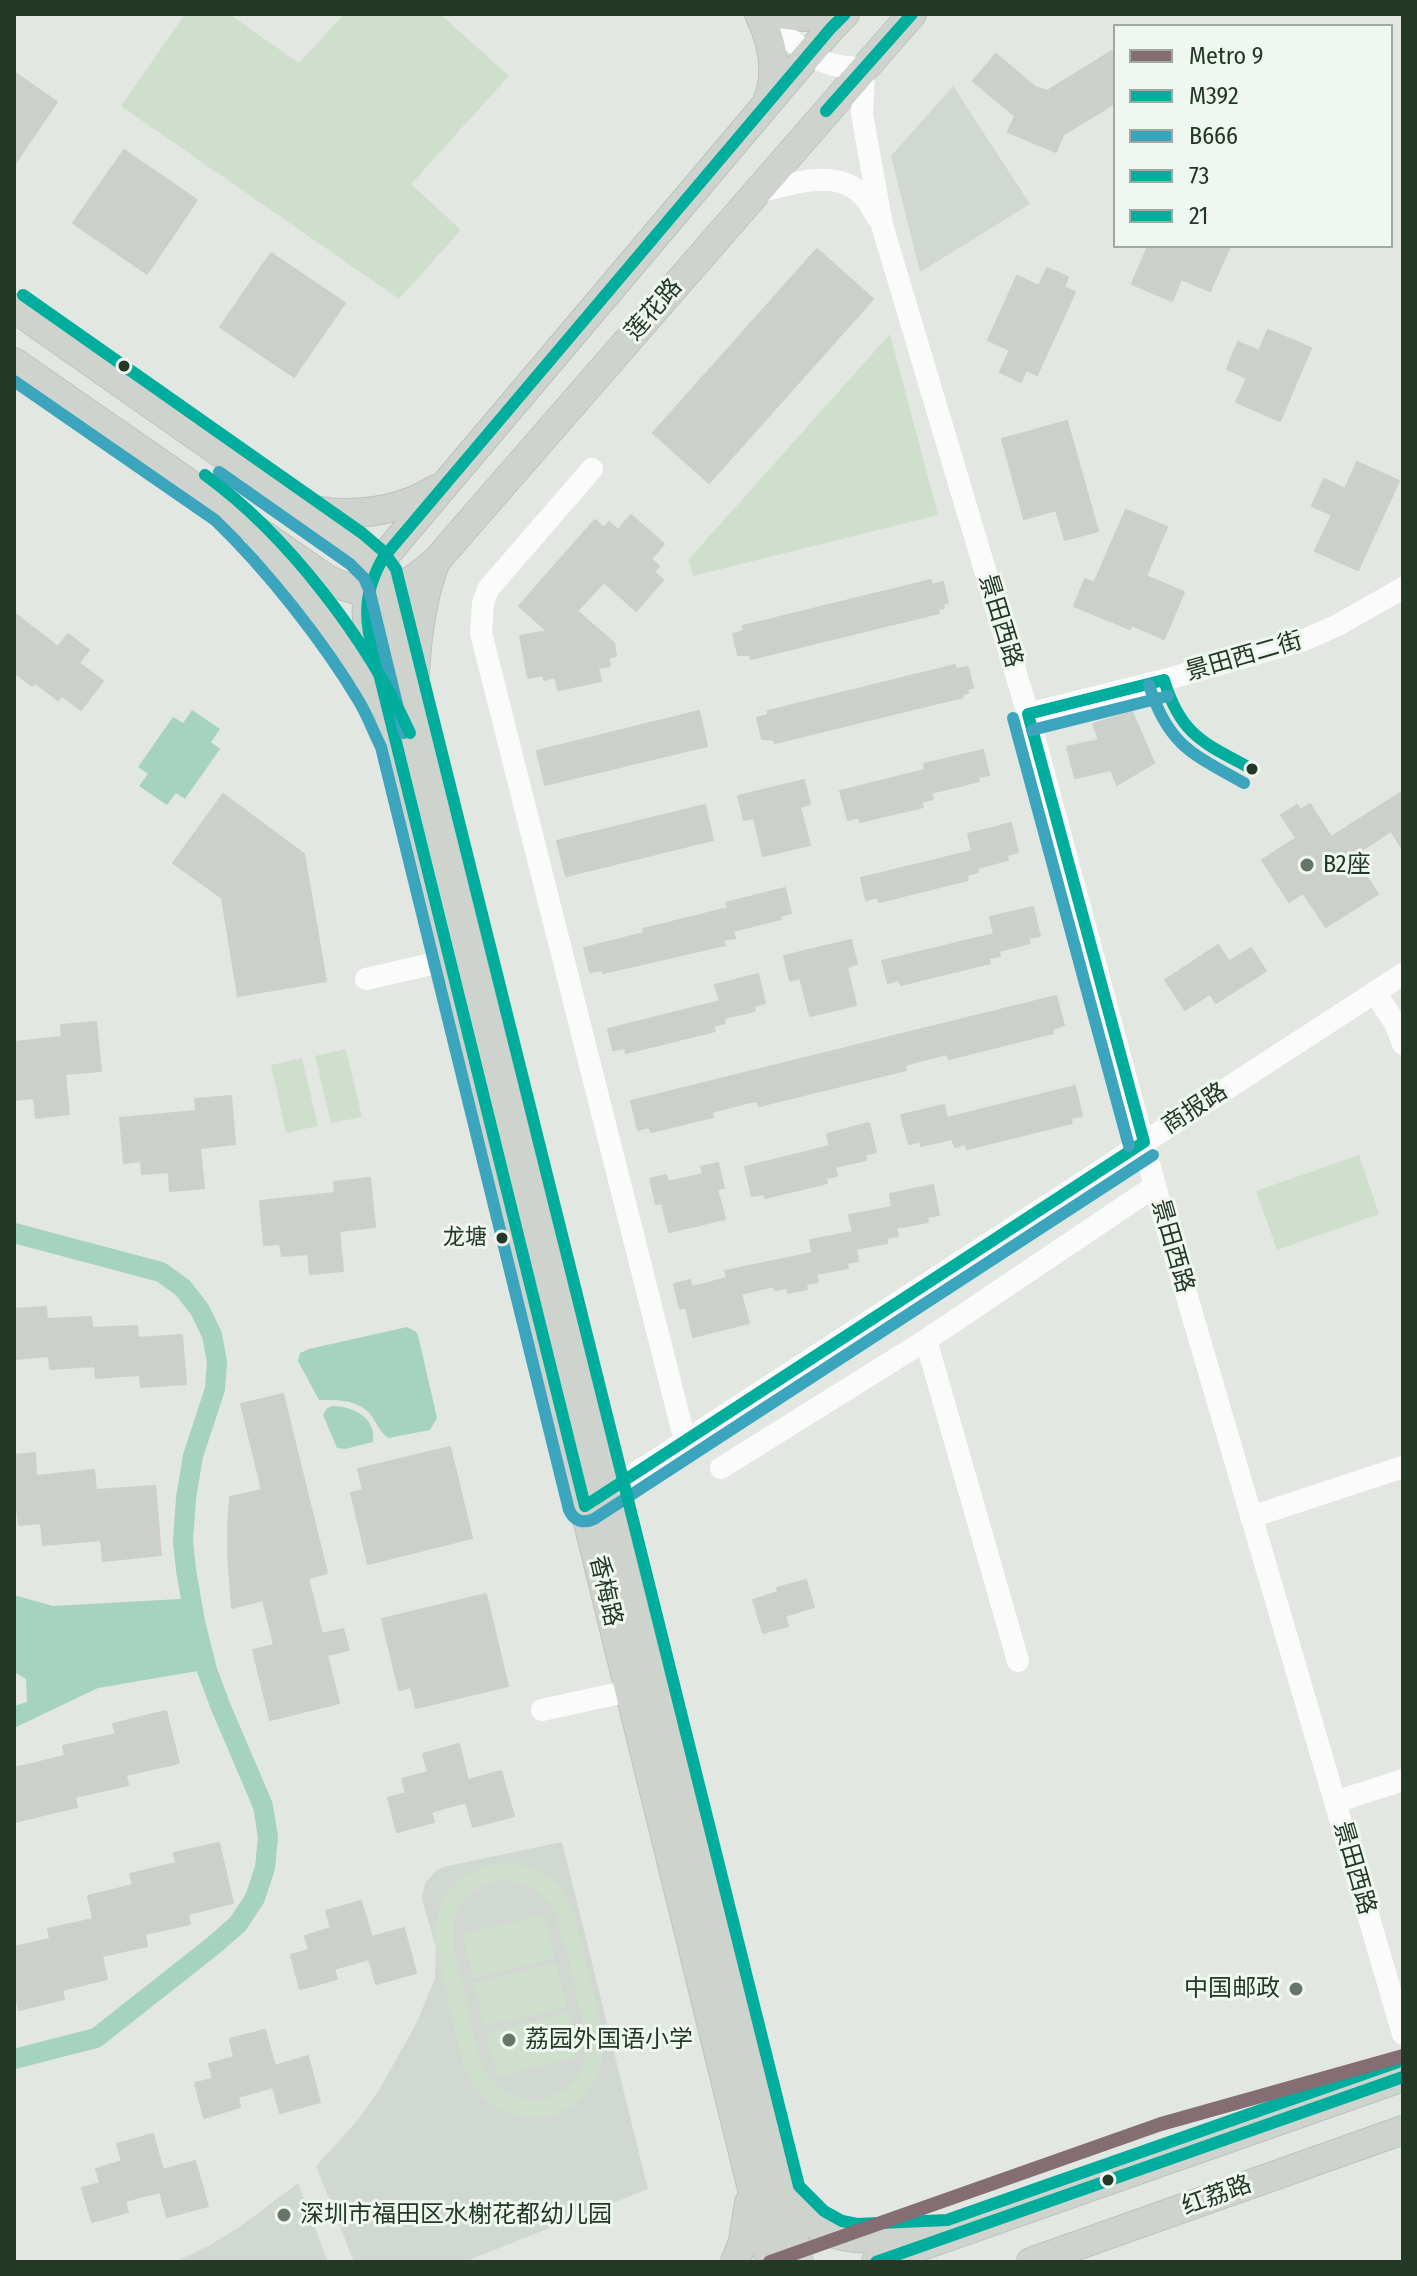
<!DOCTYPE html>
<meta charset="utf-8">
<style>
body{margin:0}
#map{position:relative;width:1417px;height:2276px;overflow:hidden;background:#e2e7e2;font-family:"Fira Sans Condensed",sans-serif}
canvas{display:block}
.frame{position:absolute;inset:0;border:16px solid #233827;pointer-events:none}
.legend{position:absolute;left:1113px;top:24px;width:280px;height:224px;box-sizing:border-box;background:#f0f6f0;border:2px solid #9eaaa0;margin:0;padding:10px 14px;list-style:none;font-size:24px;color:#233827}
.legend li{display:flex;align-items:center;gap:16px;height:40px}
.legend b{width:40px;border:2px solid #9eaaa0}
</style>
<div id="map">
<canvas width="1417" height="2276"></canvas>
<div class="frame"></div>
<ul class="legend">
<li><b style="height:10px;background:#846e74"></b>Metro 9</li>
<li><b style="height:10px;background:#01ad9c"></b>M392</li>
<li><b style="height:10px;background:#3ca5be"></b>B666</li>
<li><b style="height:10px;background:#01ad9c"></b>73</li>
<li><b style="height:10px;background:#01ad9c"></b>21</li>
</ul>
</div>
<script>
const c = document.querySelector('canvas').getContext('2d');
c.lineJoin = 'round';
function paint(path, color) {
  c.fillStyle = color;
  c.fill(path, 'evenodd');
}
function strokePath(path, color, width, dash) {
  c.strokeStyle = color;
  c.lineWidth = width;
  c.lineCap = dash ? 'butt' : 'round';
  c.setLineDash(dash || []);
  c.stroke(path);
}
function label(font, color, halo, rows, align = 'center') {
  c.font = font + ' "Fira Sans Condensed","Noto Sans SC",sans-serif';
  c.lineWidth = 6;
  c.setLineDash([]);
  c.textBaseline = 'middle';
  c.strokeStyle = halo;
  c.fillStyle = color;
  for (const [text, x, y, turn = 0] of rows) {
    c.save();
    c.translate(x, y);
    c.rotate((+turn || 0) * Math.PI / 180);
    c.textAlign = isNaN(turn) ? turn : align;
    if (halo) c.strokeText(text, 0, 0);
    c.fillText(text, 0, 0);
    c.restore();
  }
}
paint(new Path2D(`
 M953 86 1030 204 920 272 891 156Z
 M562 1842 648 2189 464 2262H354L316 2166 356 2122 379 2090 417 2022 435 1978 436 1948 422 1899 425 1883 436 1871 443 1867Z
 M298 2183 328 2262H175L208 2246 241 2226Z`), '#d1d8d1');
paint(new Path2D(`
 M185 14H229L299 63 344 14H440L509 76 411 184 461 230 399 299 121 106Z
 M890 334 938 515 693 576 689 559Z
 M346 1049 362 1117 331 1123 315 1056Z
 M302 1058 318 1126 286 1133 271 1065Z
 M1359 1155 1379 1214 1277 1250 1256 1191Z
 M498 1863C538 1864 561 1878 575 1916L603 2031C613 2125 496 2153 463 2064L436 1949C431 1902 453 1874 498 1863ZM500 1880C524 1881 540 1889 554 1909 563 1934 590 2038 585 2060 579 2082 558 2099 535 2100 513 2101 497 2089 485 2071 476 2048 471 2022 466 1998 454 1950 434 1896 500 1880Z
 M545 1915 555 1959 473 1978 463 1934Z
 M556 1963 567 2007 484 2026 474 1983Z
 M569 2013 579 2057 497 2076 486 2033Z`), '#d0dfcd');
paint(new Path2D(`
 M192 710 220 729 211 742 220 749 185 799 176 793 167 805 139 786 148 774 138 767 173 717 183 723Z
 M407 1327 415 1331 418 1335 437 1418 430 1430 388 1438C379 1431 376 1421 369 1413 356 1399 336 1400 319 1400L298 1361 300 1353 309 1349Z
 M332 1406C353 1406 377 1418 373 1442L345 1449 337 1448 323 1415 326 1409Z
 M14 1595 53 1606 198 1598 215 1668 98 1688 14 1728V1706L27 1702 26 1679 14 1672Z`), '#a6d2c2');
strokePath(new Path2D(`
 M14 1233 161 1272 183 1288 200 1310 212 1335 217 1362 215 1389 193 1456 186 1498 183 1541 186 1570 195 1622 207 1670 220 1705 263 1806 268 1837 265 1868 255 1898 238 1924 214 1945 96 2038 14 2059`), '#a6d2c2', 20);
const building = new Path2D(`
 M1115 49V103L1063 135 1056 152 1008 132 1015 116 973 81 996 54 1035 87 1047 91Z
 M14 72 57 102 14 165Z
 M124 150 197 200 147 274 73 223Z
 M1148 246H1230L1210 291 1181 279 1172 301 1132 284Z
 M817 249 873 299 709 483 653 433Z
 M271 253 345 303 294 377 220 327Z
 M1047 268 1068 277 1064 287 1075 292 1037 375 1026 370 1021 382 1000 372 1010 350 988 340 1017 276 1039 286Z
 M1268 330 1311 348 1280 421 1236 402 1247 378 1227 369 1238 342 1259 351Z
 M1067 421 1098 531 1065 540 1056 510 1024 519 1002 439Z
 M1357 462 1399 481 1358 570 1315 551 1332 515 1312 506 1324 479 1345 489Z
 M1126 510 1167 527 1146 576 1184 592 1164 639 1132 625 1130 629 1074 606 1085 579 1094 583Z
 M631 515 664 544 651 559 659 566 654 572 663 580 636 611 604 582 577 611 614 643 616 656 608 658 610 666 598 668 601 681 558 690 555 677 544 680 543 675 528 678 520 636 547 631 519 606 595 520 604 528 609 522 618 530Z
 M931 580 932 585 943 582 948 603 943 604 944 608 938 609 939 613 751 659 750 655H738L733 634 744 631 743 626Z
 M14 613 58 647 68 634 89 650 79 663 103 681 81 710 62 696 58 700 35 683 32 686 14 672Z
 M955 665 956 669 968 667 973 688 967 689 968 693 962 694 963 697 775 743 774 740 762 739 757 718 768 715V711Z
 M699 711 707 746 545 785 537 751Z
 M1132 712 1154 763 1117 785 1111 770 1075 778 1067 747 1099 740 1093 724Z
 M983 750 989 775 978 777 979 781 931 793 933 799 921 802 923 807 860 822 859 817 848 820 840 791 925 770 924 764Z
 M804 780 810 804 800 807 810 845 763 856 754 818 744 820 738 796Z
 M1403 791V850L1391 831 1353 856 1378 894 1326 927 1303 893 1289 902 1262 860 1296 838 1281 815 1297 805 1300 810 1310 804 1331 837Z
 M223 794 304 854 326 981 238 996 222 898 173 863Z
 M705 805 713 840 566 876 557 841Z
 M1011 823 1018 852 1007 855 1008 860 977 868 978 872 967 875 968 880 879 902 878 897 866 900 861 878 972 851 968 834Z
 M785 888 791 913 780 916 781 919 733 931 735 938 723 940 725 945 603 973 602 970 590 972 584 948 644 933 643 929 728 908 726 903Z
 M1033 907 1040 936 1028 938 1030 943 999 951 1000 956 988 958 990 963 901 985 899 980 888 983 882 961 994 934 990 917Z
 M851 940 857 964 847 967 856 1005 810 1016 800 978 790 981 784 956Z
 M1218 945 1229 961 1251 948 1266 971 1216 1003 1210 994 1185 1010 1165 980Z
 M758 974 765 1003 754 1006 755 1011 724 1018 725 1023 713 1026 715 1031 626 1053 625 1048 613 1050 608 1029 720 1001 715 985Z
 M1056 996 1064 1025 1052 1029 1053 1033 949 1059 947 1054 916 1062 905 1065 906 1070 759 1106 757 1101 746 1103 712 1112 713 1117 651 1132 649 1127 638 1130 631 1101Z
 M96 1022 101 1071 65 1074 69 1114 36 1118 34 1098 14 1100V1042L62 1037 61 1025Z
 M1075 1086 1082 1116 1070 1118 1072 1123 967 1149 966 1144 955 1147 952 1139 921 1146 920 1141 909 1144 901 1115 944 1105 947 1118Z
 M231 1096 235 1144 200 1148 204 1188 170 1191 169 1172 142 1174 141 1161 124 1163 120 1118 196 1111 195 1099Z
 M869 1123 876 1152 865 1155 866 1160 835 1167 837 1176 826 1178 827 1183 765 1198 764 1194 752 1196 745 1167 830 1146 827 1134Z
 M718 1163 724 1188 717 1189 725 1219 669 1232 662 1203 656 1204 650 1179 666 1175 668 1182 703 1174 701 1167Z
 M370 1178 375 1227 339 1231 343 1271 310 1274 308 1254 282 1256 280 1244 264 1245 260 1201 335 1193 334 1182Z
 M933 1185 939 1215 927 1217 928 1222 896 1228 898 1236 886 1238 887 1243 856 1249 858 1261 847 1263 848 1268 816 1274 818 1282 806 1284 807 1289 788 1293 787 1288 775 1290 774 1286 741 1294 749 1323 693 1337 686 1307 680 1309 674 1284 690 1280 692 1287 727 1278 725 1271 812 1253 810 1240 853 1232 849 1215 892 1207 890 1194Z
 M46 1307 47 1319 91 1317 92 1328 137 1326 138 1338 182 1335 186 1384 141 1387 140 1375 96 1378 95 1366 50 1369 49 1356 14 1359V1309Z
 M283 1394 327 1573 308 1578 322 1634 343 1629 349 1650 327 1655 339 1703 270 1720 253 1650 274 1645 263 1600 232 1608 228 1553V1525L230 1497 262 1490 241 1404Z
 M450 1447 472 1538 368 1564 351 1493 363 1490 358 1469Z
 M35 1453 36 1476 94 1470 96 1490 155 1486 161 1555 103 1561 101 1540 43 1545 41 1523 19 1525 16 1499H14V1455Z
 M806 1580 814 1607 785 1616 788 1626 763 1633 753 1600 778 1592 777 1588Z
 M486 1594 508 1686 416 1708 411 1687 399 1690 382 1619Z
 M166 1711 179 1763 126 1775 128 1785 75 1797 77 1807 14 1822V1768L65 1756 63 1746 116 1734 113 1724Z
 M459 1744 468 1780 501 1771 514 1816 473 1827 466 1802 431 1812 434 1822 397 1832 388 1798 406 1793 402 1779 428 1772 423 1754Z
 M219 1843 233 1903 188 1914 190 1924 145 1934 147 1946 102 1956 107 1979 62 1990 64 1999 19 2010 14 1990V1947L50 1939 48 1929 93 1919 88 1896 133 1885 130 1874 176 1863 174 1853Z
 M361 1901 372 1937 404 1928 416 1973 376 1984 369 1959 334 1969 337 1979 300 1989 291 1955 309 1950 305 1936 331 1928 326 1911Z
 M265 2030 275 2066 308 2056 320 2102 280 2113 273 2087 238 2097 240 2107 204 2118 195 2083 213 2079 209 2064 234 2057 230 2039Z
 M153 2134 163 2170 195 2161 208 2206 167 2217 160 2192 125 2201 128 2212 92 2222 82 2188 100 2183 96 2169 122 2161 117 2144Z`);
paint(building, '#cbd0cb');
strokePath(building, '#cbd0cb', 2);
const major = new Path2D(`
 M759 14C772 41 779 73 767 102
 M779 14 804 17 826 14
 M14 308 353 546 371 562 381 576 799 2262
 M14 362 327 579C372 602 400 594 436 561L912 14
 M302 507C345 519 398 513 436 489
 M262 545 335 637 377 701
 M415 674C417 635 422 596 436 561
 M784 2193C818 2249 866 2238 921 2237
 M735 2262 743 2241 749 2203
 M770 2262 369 633C363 605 368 583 383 558L831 28 845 14
 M876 2262 1403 2077
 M1031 2262 1403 2130`);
strokePath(major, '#bcc3bd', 30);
strokePath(new Path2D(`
 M764 14C795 45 817 70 864 68L862 114 882 225 1028 714 1159 1201 1403 2034
 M756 193C788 185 837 166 863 196 869 202 873 210 877 217
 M592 469 488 589 483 603 481 633 685 1441
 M1028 714 1164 680 1304 640 1338 625 1403 588
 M366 979 466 956
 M1375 992 1396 1025 1403 1044
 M926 1340 1018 1661
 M721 1468 926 1340 1155 1186
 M596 1499 1403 974
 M1251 1517 1403 1467
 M542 1710 629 1691
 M1335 1802 1403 1780`), '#fbfbfb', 22);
strokePath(major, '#ced3ce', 28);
strokePath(new Path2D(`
 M845 14 831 28 383 558C369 583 364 605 369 633L585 1506 1144 1142
 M826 111 912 14
 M1164 680C1181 736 1204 743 1252 769
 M1028 714 1144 1142
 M1028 714 1164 680`), '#01ad9c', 12);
strokePath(new Path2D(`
 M14 381 215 520C266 569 324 642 360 703 368 717 374 733 381 747L569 1510C574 1521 583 1524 594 1519L1153 1155
 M219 472 350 564 364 578 369 589 404 733
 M1149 685C1168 745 1192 754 1244 783
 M1013 718 1129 1146
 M1032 730 1168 696`), '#3ca5be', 12);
strokePath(new Path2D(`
 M23 295 362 533 383 551 396 569 799 2186 824 2211 842 2221 857 2224 947 2220 1398 2062
 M205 475C288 535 368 641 410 733`), '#01ad9c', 12);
strokePath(new Path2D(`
 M876 2262 1403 2077`), '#01ad9c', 12);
strokePath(new Path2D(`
 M770 2262 1161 2124 1403 2056`), '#846e74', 14);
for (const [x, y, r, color] of [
 [124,366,7,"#233827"],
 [1252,769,7,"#233827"],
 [1307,865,8,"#667568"],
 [502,1238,7,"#233827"],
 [1296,1989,8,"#667568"],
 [509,2040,8,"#667568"],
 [1108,2180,7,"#233827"],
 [284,2215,8,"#667568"]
]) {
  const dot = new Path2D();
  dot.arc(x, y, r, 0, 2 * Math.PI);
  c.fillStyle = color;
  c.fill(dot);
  strokePath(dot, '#f0f6f0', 3);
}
label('22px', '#233827', '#f0f6f0', [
 ["龙塘",487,1238]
], 'right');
label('24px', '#233827', '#f0f6f0', [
 ["莲花路",654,310,-49],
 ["景田西路",1000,621,73],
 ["景田西二街",1244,657,-16],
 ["商报路",1195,1109,-33],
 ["景田西路",1172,1246,74],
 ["香梅路",605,1591,77],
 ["景田西路",1354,1868,74],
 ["红荔路",1217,2196,-20]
]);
label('24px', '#233827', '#f0f6f0', [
 ["B2座",1323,865],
 ["中国邮政",1280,1989,"right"],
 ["荔园外国语小学",525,2040],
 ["深圳市福田区水榭花都幼儿园",300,2215]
], 'left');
</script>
